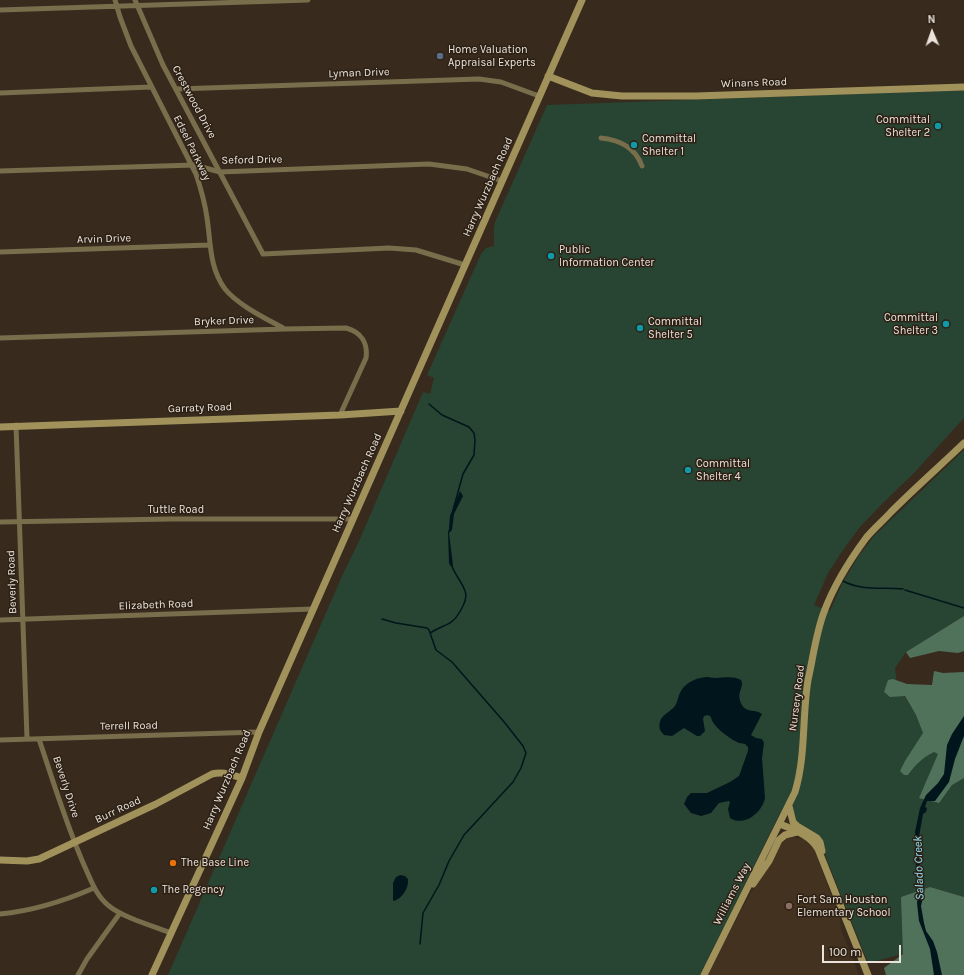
<!DOCTYPE html>
<style>
body{margin:0}
#map{position:relative;width:964px;height:975px;overflow:hidden;background:#382b1e;font-family:Karla,sans-serif}
canvas{display:block}
.north{position:absolute;left:912px;top:12px;width:40px;height:40px;-webkit-text-stroke:3px #2d2115;paint-order:stroke;rotate:358deg;font-size:11px;font-weight:700;line-height:16px;text-align:center;color:#ebe3db}
.north::after{content:'';display:block;margin:auto;width:14px;height:18px;background:#ebe3db;clip-path:polygon(50% 0,100% 100%,50% 72%,0 100%)}
.scale{position:absolute;left:822px;top:945px;width:79px;height:18px;box-sizing:border-box;border:2px solid #ebe3db;border-top:0;padding-left:5px;font-size:12px;line-height:14px;white-space:nowrap;color:#ebe3db;-webkit-text-stroke:3px #2d2115;paint-order:stroke}
</style>
<div id="map">
<canvas width="964" height="975"></canvas>
<div class="north">N</div>
<div class="scale">100 m</div>
</div>
<script>
const c = document.querySelector('canvas').getContext('2d');
c.lineJoin = 'round';
function paint(path, color) {
  c.fillStyle = color;
  c.fill(path, 'evenodd');
}
function strokePath(path, color, width, dash) {
  c.strokeStyle = color;
  c.lineWidth = width;
  c.lineCap = dash ? 'butt' : 'round';
  c.setLineDash(dash || []);
  c.stroke(path);
}
function label(font, color, halo, rows, align = 'center') {
  c.font = font + ' Karla,sans-serif';
  c.lineWidth = 3;
  c.setLineDash([]);
  c.textBaseline = 'middle';
  c.strokeStyle = halo;
  c.fillStyle = color;
  for (const [text, x, y, turn = 0] of rows) {
    c.save();
    c.translate(x, y);
    c.rotate((+turn || 0) * Math.PI / 180);
    c.textAlign = isNaN(turn) ? turn : align;
    if (halo) c.strokeText(text, 0, 0);
    c.fillText(text, 0, 0);
    c.restore();
  }
}
paint(new Path2D(`
 M791 837 803 839 814 848 840 918 841 930 859 975H707L750 894 768 867 780 844 783 840Z`), '#433220');
paint(new Path2D(`
 M964 90V418L914 473 880 506 860 527 843 550 828 573 814 605 830 611 843 582 858 557 874 536 964 450V616L906 652 895 668 897 684 916 715 923 733 964 741V897L930 887 903 954 868 963 827 860 821 839 802 826 795 819 780 813 700 975H168L342 576 359 541 423 392 430 394 434 378 427 375 481 254 486 248 494 246V228L495 222 547 105Z`), '#284432');
paint(new Path2D(`
 M964 616V651L958 653 939 651 910 658 906 652Z
 M934 671 943 673 964 672V778L952 785 939 803 919 798 938 754 934 752C922 758 916 764 908 775H904L900 771 905 761 923 733 916 715 905 696 890 697 884 692 888 680 893 679 907 684 932 685Z
 M930 887 964 897V975H886L884 968 903 954 901 897Z`), '#50725b');
paint(new Path2D(`
 M460 491 463 496 454 514 452 530 449 533 453 565 451 567 449 563 448 532 449 529 450 516Z
 M708 677C719 680 731 674 741 680 745 688 735 692 742 705 746 713 756 709 762 714L751 735 756 738 762 739 764 743 762 758 765 798C762 813 744 827 730 818L728 809 730 802 729 801 719 803 711 813 701 816 691 813 684 804 687 797 691 793H707L730 782 739 776 748 751V747L745 744C745 744 739 743 739 743 731 740 711 725 711 717L708 715 704 716 703 719 705 731 700 736H697L684 728 672 736 664 735 660 730C657 716 668 714 675 706 678 702 678 695 681 691 686 682 698 677 708 677Z
 M964 716V736L955 759 949 782 935 801H927L925 807 927 808 926 812 923 814 918 842 920 849 919 862 924 881V886L922 891 924 893 921 906 924 923 926 931 933 941 937 952 942 975H934L930 949 919 921 917 903 920 882 916 874 915 832 920 808 926 795 938 783 944 774 947 745 952 734Z
 M400 875 405 876 408 879C409 887 403 898 394 901L393 900V883L396 877Z`), '#01161c');
strokePath(new Path2D(`
 M429 404 442 415 469 427 474 433 475 440 474 455 463 474 453 510
 M843 581C861 591 883 587 903 589
 M905 590 964 608
 M382 619 396 623 427 628 429 630 436 650 452 662 505 723 523 746 526 753 521 768 513 782 464 835 449 861 439 885 423 913 420 944
 M430 633C447 622 452 628 463 606 465 602 467 596 465 591 462 582 455 575 452 566`), '#01161c', 1.5);
strokePath(new Path2D(`
 M115 0 120 17 131 46 196 174C201 189 205 203 207 218 211 243 209 267 225 289 238 305 265 318 283 328
 M135 0 163 65 263 254 389 248 416 250 465 265
 M0 10 308 0
 M176 89 479 79 501 82 539 96
 M0 93 151 87
 M601 138C620 140 635 147 642 166
 M0 171 194 165 220 172 429 164 467 169 502 181
 M0 252 209 245
 M0 338 284 329 346 328C361 332 368 343 366 358L340 415
 M16 425 27 738
 M0 522 171 519H352
 M0 620 313 609
 M39 739C53 781 66 824 84 865 91 880 96 896 109 906 124 918 153 926 171 933
 M0 740 259 732
 M0 914C33 911 64 901 94 888
 M78 975 87 959 120 913`), '#786e4c', 5);
strokePath(new Path2D(`
 M548 76 592 93 622 96H696L964 87
 M0 427 340 415 401 411
 M789 806 793 822 797 826 817 838 820 842 822 851
 M780 824C794 830 810 835 818 849L868 975
 M0 860 27 861 39 859 156 804 212 774C223 771 231 775 242 778
 M753 884 769 861 779 840 785 835 797 832
 M152 975 242 778 259 732 582 0
 M704 975 795 792C806 756 802 717 808 680 813 658 816 633 824 612 834 585 849 561 866 538 873 529 883 521 891 512 915 488 940 466 964 443`), '#a1915a', 7);
for (const [x, y, r, color] of [
 [440,56,4,"#5c6f8a"],
 [938,126,4,"#0f9aa8"],
 [634,145,4,"#0f9aa8"],
 [551,256,4,"#0f9aa8"],
 [946,324,4,"#0f9aa8"],
 [640,328,4,"#0f9aa8"],
 [688,470,4,"#0f9aa8"],
 [173,863,4,"#e8710a"],
 [154,890,4,"#0f9aa8"],
 [789,906,4,"#8d6e63"]
]) {
  const dot = new Path2D();
  dot.arc(x, y, r, 0, 2 * Math.PI);
  c.fillStyle = color;
  c.fill(dot);
  strokePath(dot, '#2d2115', 1.5);
}
label('11px', '#ebe3db', '#2d2115', [
 ["Home Valuation",448,50],
 ["Appraisal Experts",448,63],
 ["Committal",930,120,"right"],
 ["Shelter 2",930,133,"right"],
 ["Committal",642,139],
 ["Shelter 1",642,152],
 ["Public",559,250],
 ["Information Center",559,263],
 ["Committal",938,318,"right"],
 ["Shelter 3",938,331,"right"],
 ["Committal",648,322],
 ["Shelter 5",648,335],
 ["Committal",696,464],
 ["Shelter 4",696,477],
 ["The Base Line",181,863],
 ["The Regency",162,890],
 ["Fort Sam Houston",797,900],
 ["Elementary School",797,913]
], 'left');
label('11px', '#ebe3db', '#2d2115', [
 ["Lyman Drive",359,73,-2],
 ["Winans Road",754,83,-2],
 ["Crestwood Drive",194,102,62],
 ["Edsel Parkway",192,148,64],
 ["Seford Drive",252,160,-1],
 ["Harry Wurzbach Road",488,187,-66],
 ["Arvin Drive",104,239,-2],
 ["Bryker Drive",224,321,-2],
 ["Garraty Road",200,408,-2],
 ["Harry Wurzbach Road",357,483,-66],
 ["Tuttle Road",176,510],
 ["Beverly Road",12,582,-92],
 ["Elizabeth Road",156,605,-2],
 ["Nursery Road",797,698,-83],
 ["Terrell Road",129,726,-1],
 ["Harry Wurzbach Road",227,780,-67],
 ["Beverly Drive",66,787,72],
 ["Burr Road",118,810,-25],
 ["Williams Way",732,894,-63]
]);
label('italic 12px', '#92e1f7', '#2d2115', [
 ["Salado Creek",919,868,-92]
]);
</script>
